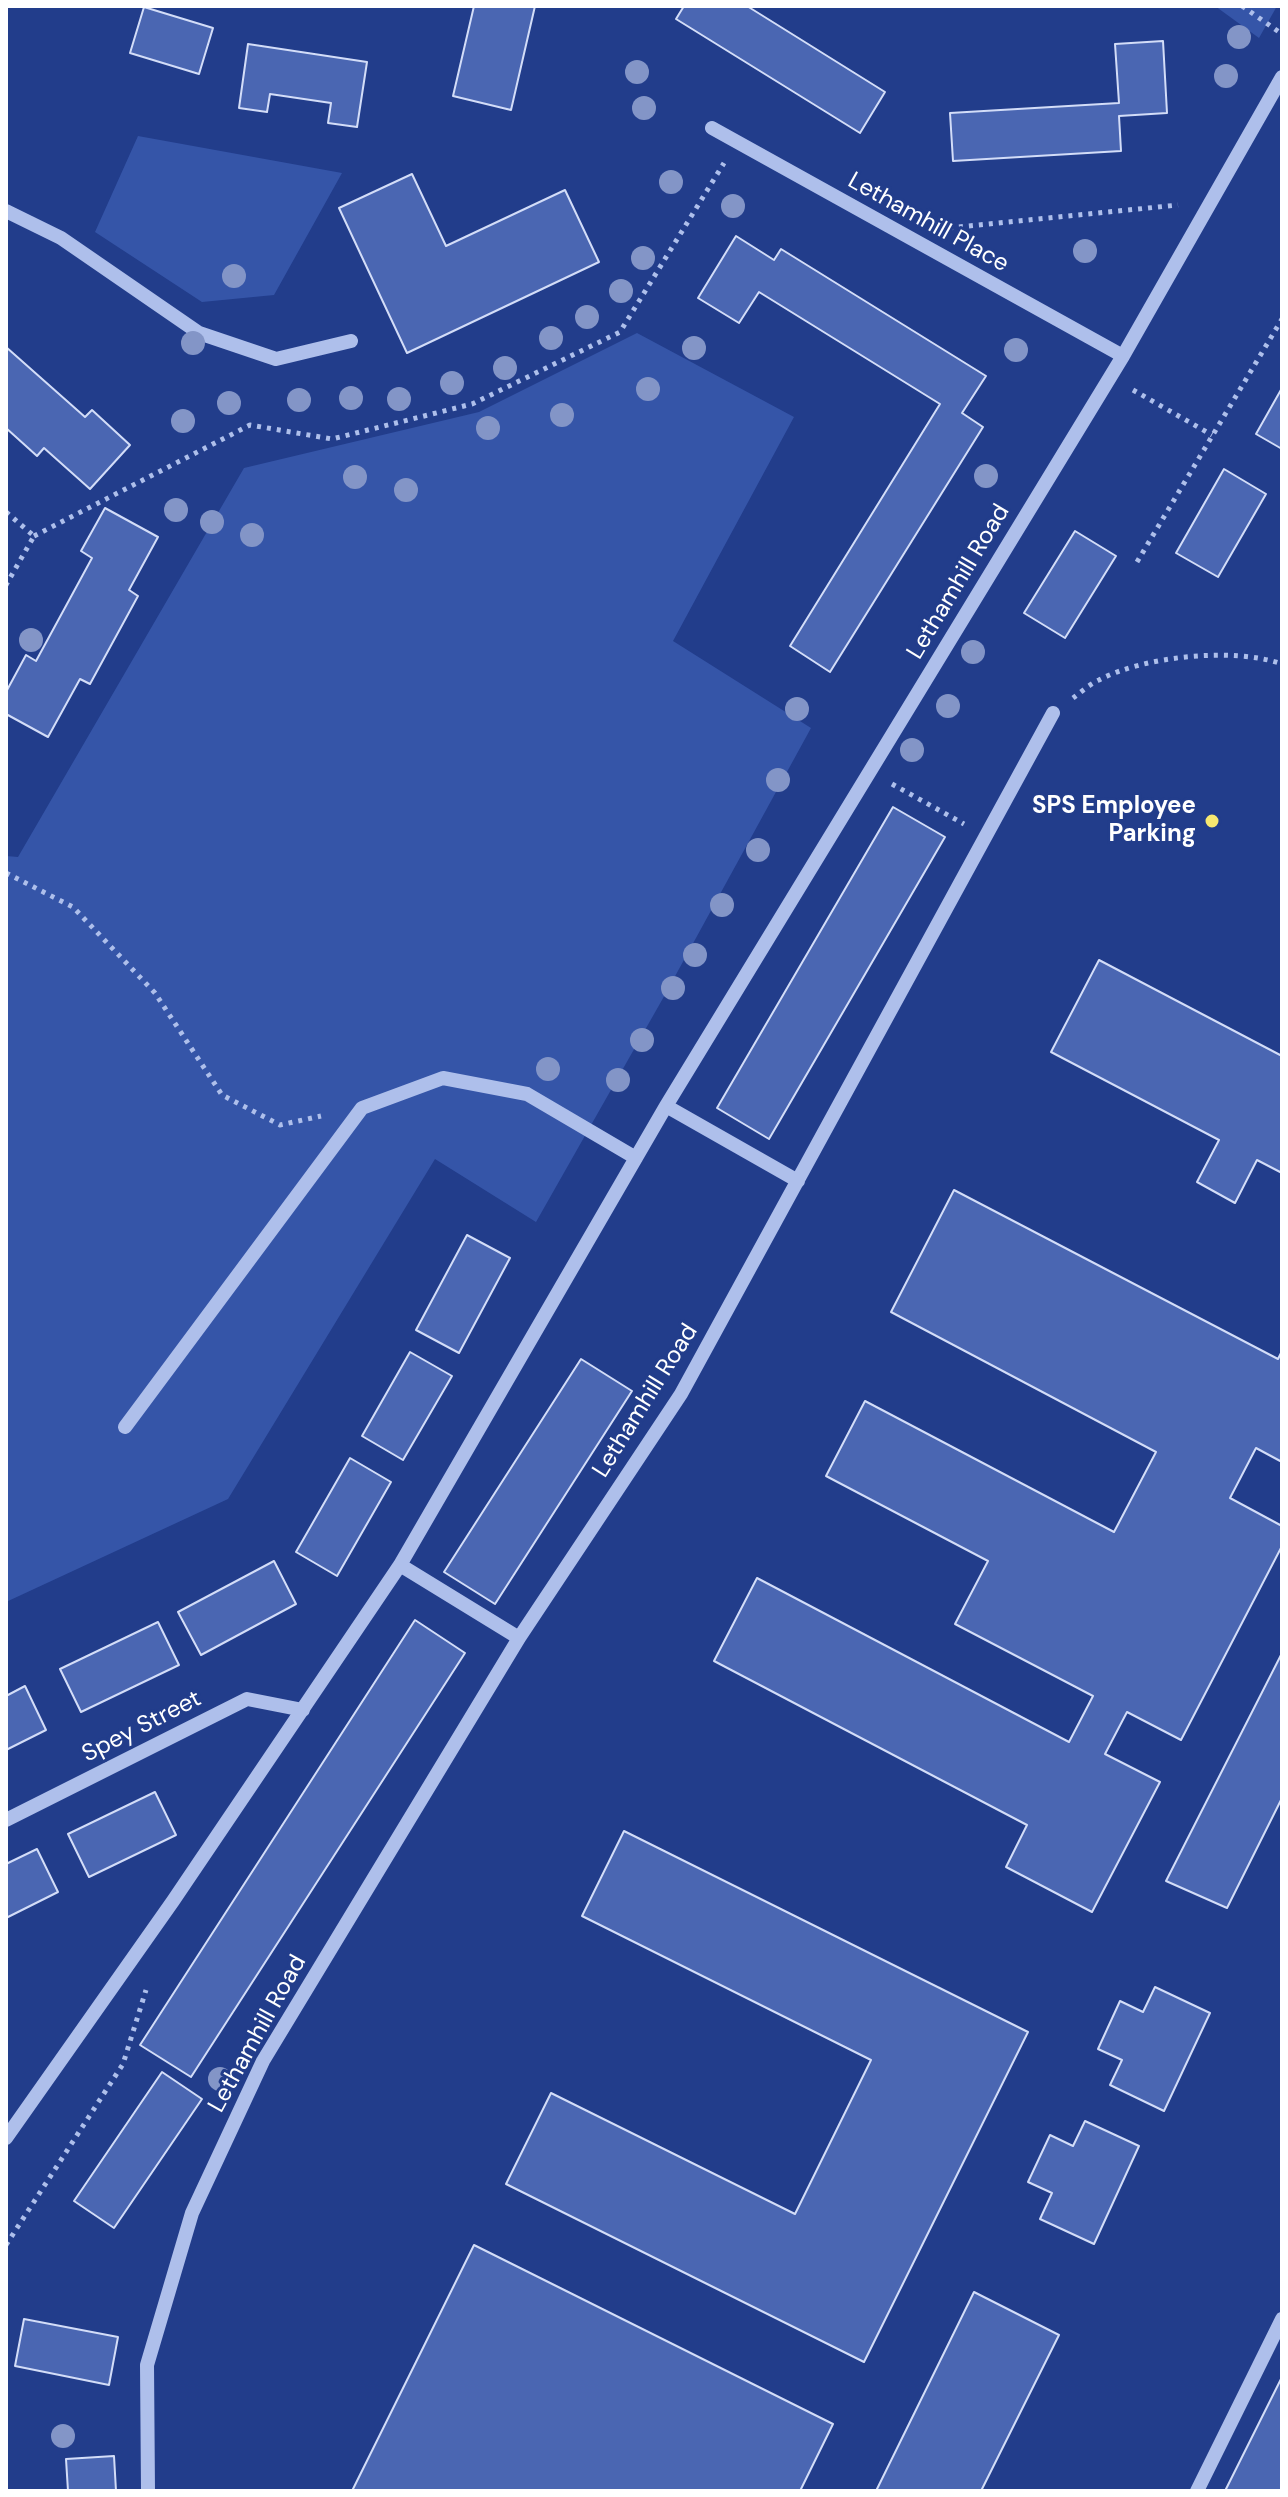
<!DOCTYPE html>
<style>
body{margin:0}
#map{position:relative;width:1288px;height:2497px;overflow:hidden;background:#223d8b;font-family:"DM Sans",sans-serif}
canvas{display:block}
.frame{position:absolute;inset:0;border:8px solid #fff;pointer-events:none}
</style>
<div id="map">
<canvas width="1288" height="2497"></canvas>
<div class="frame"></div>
</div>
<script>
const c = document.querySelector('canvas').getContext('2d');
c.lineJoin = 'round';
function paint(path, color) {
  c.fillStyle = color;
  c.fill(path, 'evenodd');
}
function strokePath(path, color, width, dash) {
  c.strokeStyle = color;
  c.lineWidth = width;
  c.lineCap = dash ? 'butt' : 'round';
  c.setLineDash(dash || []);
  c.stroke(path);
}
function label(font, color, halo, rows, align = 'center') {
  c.font = font + ' "DM Sans",sans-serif';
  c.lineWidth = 6;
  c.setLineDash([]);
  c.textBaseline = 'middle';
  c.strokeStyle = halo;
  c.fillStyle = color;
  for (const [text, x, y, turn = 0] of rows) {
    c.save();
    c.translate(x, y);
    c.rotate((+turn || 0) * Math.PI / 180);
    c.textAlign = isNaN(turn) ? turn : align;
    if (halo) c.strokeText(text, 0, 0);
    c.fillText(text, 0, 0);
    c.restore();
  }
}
paint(new Path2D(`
 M1215 6H1277L1259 38Z
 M138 136 342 173 274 295 202 302 95 232Z
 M637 333 794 417 673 641 811 728 662 1000 536 1222 435 1159 228 1499 6 1602V856L18 857 244 468 479 412Z`), '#3555a8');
const building = new Path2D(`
 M474 6H535L511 110 453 96Z
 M684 6H747L885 92 860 133 676 19Z
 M144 7 213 28 199 74 130 53Z
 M1163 41 1167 113 1119 116 1121 151 953 161 950 113 1119 103 1115 44Z
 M248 44 367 62 357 127 328 123 331 103 270 94 267 112 239 108Z
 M412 174 446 246 565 190 599 262 407 353 339 208Z
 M736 236 774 260 781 249 986 376 962 413 983 427 830 672 790 646 940 404 759 292 739 323 698 298Z
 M6 347 85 417 92 410 130 445 90 489 44 448 37 456 6 428Z
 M1282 388V449L1256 434Z
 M1224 469 1266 494 1218 577 1176 553Z
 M105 508 158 537 129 590 138 596 90 684 80 679 48 737 6 714V692L26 655 36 661 92 558 81 551Z
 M1075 531 1116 556 1065 638 1024 613Z
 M893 807 945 837 769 1139 717 1108Z
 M1099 960 1282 1056V1173L1257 1160 1235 1203 1197 1182 1219 1140 1051 1052Z
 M954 1190 1278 1359 1282 1351V1462L1256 1448 1230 1498 1282 1526V1546L1181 1740 1127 1712 1105 1754 1160 1782 1092 1912 1006 1867 1027 1825 714 1661 757 1578 1069 1742 1093 1696 955 1624 988 1561 826 1476 865 1401 1114 1532 1156 1452 891 1312Z
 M467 1235 510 1258 459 1353 416 1330Z
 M410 1352 452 1376 403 1460 362 1436Z
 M581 1359 632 1391 495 1604 444 1572Z
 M350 1458 391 1482 337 1576 296 1552Z
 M274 1561 296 1604 201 1655 178 1612Z
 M415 1620 465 1653 191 2077 140 2045Z
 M158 1622 179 1665 81 1712 60 1669Z
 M1282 1653V1798L1227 1908 1166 1881Z
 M25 1686 46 1730 6 1750V1696Z
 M155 1792 176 1835 89 1877 68 1834Z
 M624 1831 1028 2032 864 2362 506 2184 551 2093 795 2214 871 2060 582 1916Z
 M37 1849 58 1892 6 1918V1864Z
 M1155 1987 1210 2013 1164 2111 1110 2085 1122 2060 1098 2049 1120 2001 1143 2012Z
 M162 2072 202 2099 114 2228 74 2201Z
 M1085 2121 1139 2146 1094 2244 1040 2219 1052 2193 1028 2182 1050 2135 1073 2146Z
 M474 2245 833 2424 800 2491H352Z
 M974 2292 1059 2335 981 2491H876Z
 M24 2319 118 2337 109 2385 15 2366Z
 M1282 2377V2491H1225Z
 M114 2456 116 2491H68L66 2459Z`);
paint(building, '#4a66b2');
strokePath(building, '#d3ddf8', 2);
strokePath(new Path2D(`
 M1242 6 1282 34
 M949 228 1178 205
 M1133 390 1212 435
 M6 512 34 536 6 585
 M34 536 250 425 332 439 472 404 620 332 724 163
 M1137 562 1282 319
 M1073 698C1081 692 1090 684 1099 680 1144 656 1234 647 1282 664
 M892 784 964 824
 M6 873 73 907 155 993 222 1095 280 1125 321 1116
 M6 2245 123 2064 146 1990`), '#aebfeb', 5, [4, 6]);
strokePath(new Path2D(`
 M712 128 1123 356
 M6 211 61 238 199 333 276 359 351 341
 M666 1106 798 1181
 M125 1427 362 1108 443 1078 527 1094 636 1158
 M400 1565 519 1638
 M6 1820 247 1699 303 1710
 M6 2138 173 1901 400 1565 666 1106 1123 356 1282 77
 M148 2491 147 2365 192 2213 263 2061 519 1638 681 1394 1053 713
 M1197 2491 1282 2319`), '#aebfeb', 14);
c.fillStyle = '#8395c7';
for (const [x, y] of [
 [1239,37],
 [637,72],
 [1226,76],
 [644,108],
 [671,182],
 [733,206],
 [1085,251],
 [643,258],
 [234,276],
 [621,291],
 [587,317],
 [551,338],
 [193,343],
 [694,348],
 [1016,350],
 [505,368],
 [452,383],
 [648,389],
 [351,398],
 [399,399],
 [299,400],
 [229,403],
 [562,415],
 [183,421],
 [488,428],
 [986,476],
 [355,477],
 [406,490],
 [176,510],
 [212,522],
 [252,535],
 [31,640],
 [973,652],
 [948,706],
 [797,709],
 [912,750],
 [778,780],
 [758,850],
 [722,905],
 [695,955],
 [673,988],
 [642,1040],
 [548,1069],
 [618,1080],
 [220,2079],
 [63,2436]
]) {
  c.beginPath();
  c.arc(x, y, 12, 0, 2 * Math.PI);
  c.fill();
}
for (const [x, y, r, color] of [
 [1212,821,8,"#f7e870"]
]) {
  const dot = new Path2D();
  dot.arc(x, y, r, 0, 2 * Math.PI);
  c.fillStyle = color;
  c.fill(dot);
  strokePath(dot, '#223d8b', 3);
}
label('24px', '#fff', '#223d8b', [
 ["Lethamhill Place",928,223,29],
 ["Lethamhill Road",959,582,-59],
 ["Lethamhill Road",646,1401,-58],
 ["Spey Street",142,1727,-27],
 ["Lethamhill Road",258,2034,-61]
]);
label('bold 24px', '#fff', '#223d8b', [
 ["SPS Employee",1196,807],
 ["Parking",1196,835]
], 'right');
</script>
